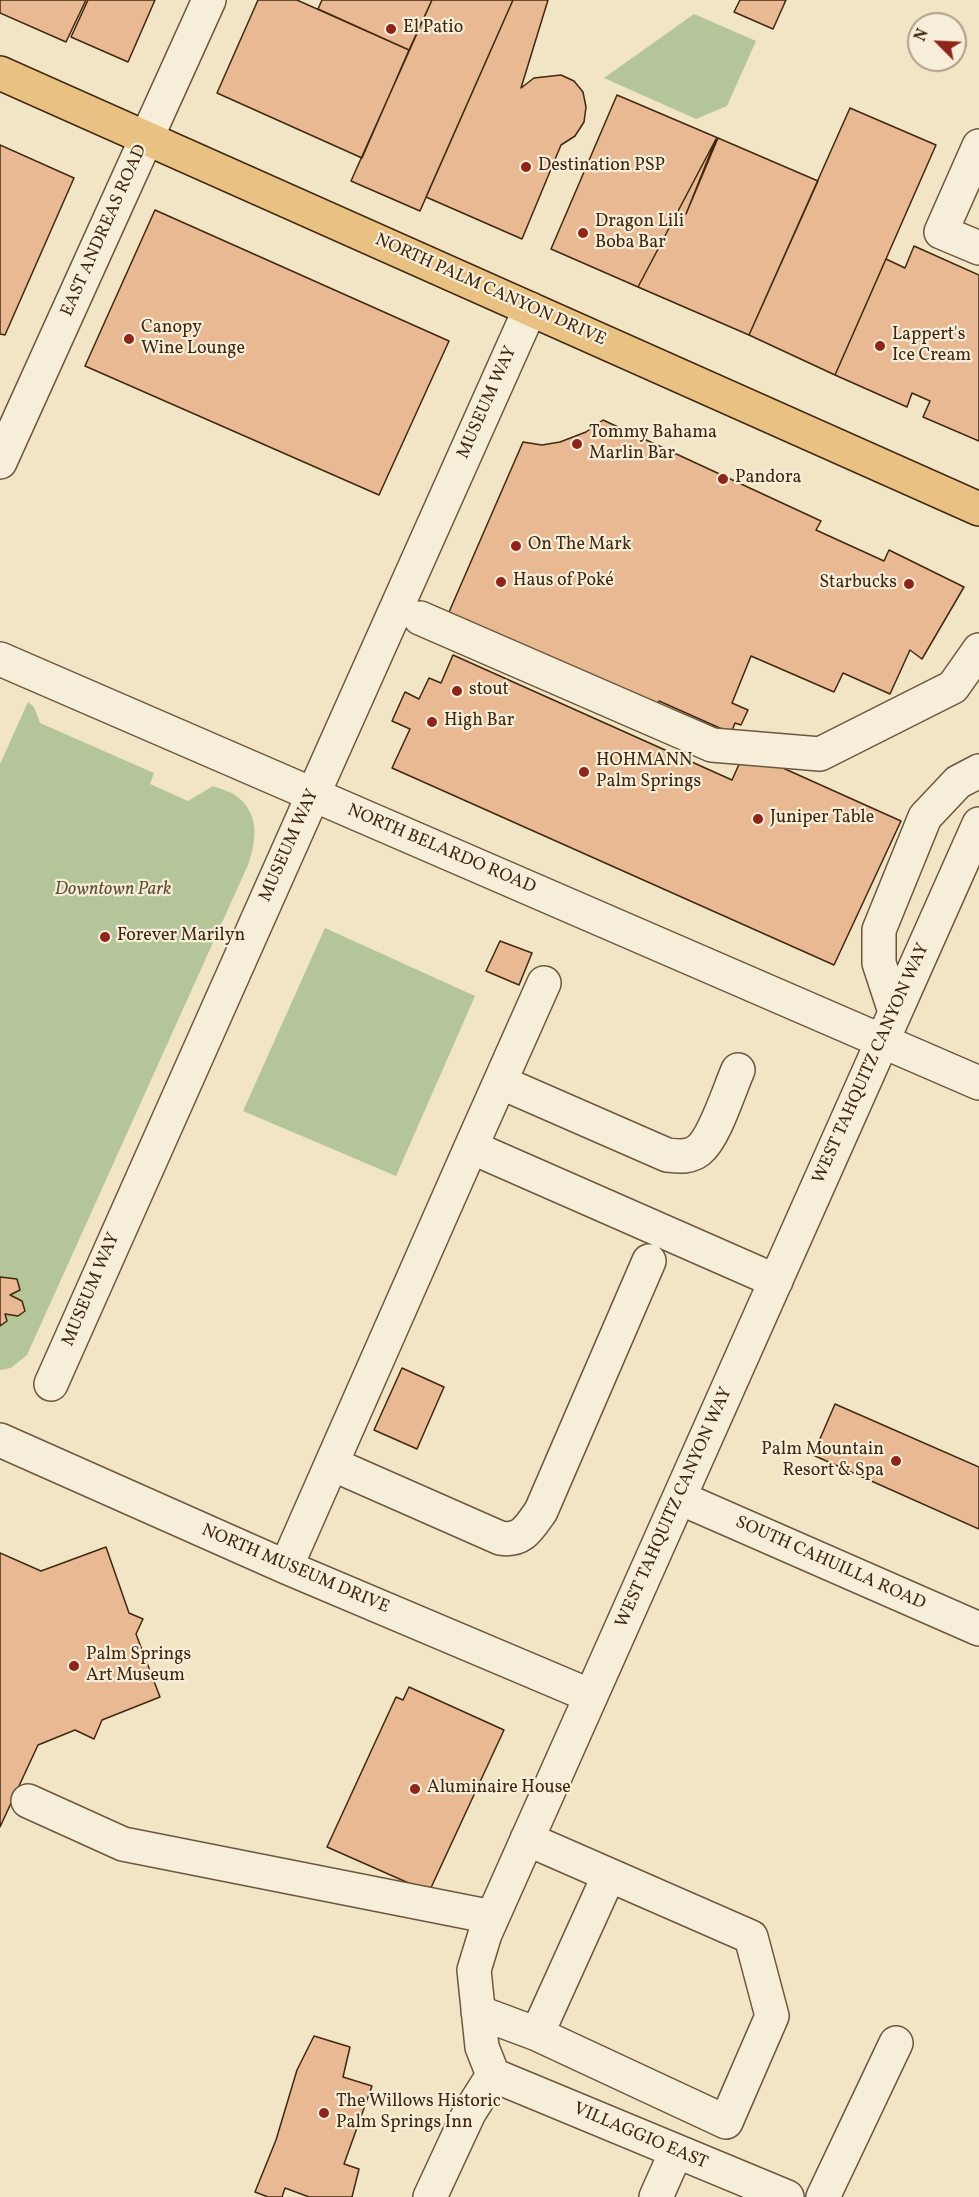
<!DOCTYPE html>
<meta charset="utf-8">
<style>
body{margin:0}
#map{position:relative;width:979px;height:2197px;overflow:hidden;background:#f2e5c6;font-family:Vollkorn,serif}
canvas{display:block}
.north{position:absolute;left:907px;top:12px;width:60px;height:60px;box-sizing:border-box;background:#f7eeda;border:2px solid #ae9f89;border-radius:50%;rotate:294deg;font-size:16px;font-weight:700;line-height:24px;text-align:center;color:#402810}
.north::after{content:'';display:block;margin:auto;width:21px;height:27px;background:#8f2418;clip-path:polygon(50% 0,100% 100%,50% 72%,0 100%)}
</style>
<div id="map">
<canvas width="979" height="2197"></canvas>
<div class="north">N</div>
</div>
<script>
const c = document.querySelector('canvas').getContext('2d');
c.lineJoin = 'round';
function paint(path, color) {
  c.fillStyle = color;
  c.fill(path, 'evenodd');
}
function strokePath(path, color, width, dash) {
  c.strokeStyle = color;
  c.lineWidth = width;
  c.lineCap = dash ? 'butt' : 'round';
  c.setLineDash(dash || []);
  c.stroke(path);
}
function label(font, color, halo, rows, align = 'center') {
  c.font = font + ' Vollkorn,serif';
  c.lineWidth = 4.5;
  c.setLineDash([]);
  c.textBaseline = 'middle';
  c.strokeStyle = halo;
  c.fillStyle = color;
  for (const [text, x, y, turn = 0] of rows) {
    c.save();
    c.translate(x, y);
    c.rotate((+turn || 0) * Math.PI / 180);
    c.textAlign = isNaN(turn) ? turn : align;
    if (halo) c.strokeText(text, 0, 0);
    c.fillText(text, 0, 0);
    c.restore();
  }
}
paint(new Path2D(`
 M694 14 756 41 727 106 696 119 604 78Z
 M28 702 34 707 40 723 154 773 150 784 188 801 213 786C220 789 233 792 239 798 260 816 256 842 248 865L27 1355 11 1368 0 1370V764Z
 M325 928 475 996 396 1176 243 1111Z`), '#b4c699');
const building = new Path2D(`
 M0 0H86L66 42 0 13Z
 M88 0H155L128 62 71 37Z
 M258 0H297L409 50 362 158 217 93Z
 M322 0H432L409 50 318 9Z
 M432 0H513L420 211 351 181Z
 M513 0H548L521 88 534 78 561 75 574 81 583 92 586 107 584 122 575 136 561 145 522 239 426 197Z
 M740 0H786L773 29 734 12Z
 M617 95 718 138 686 214 716 139 638 287 551 249Z
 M850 108 936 145 835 375 749 335Z
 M718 138 818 181 749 335 638 287 716 139 686 214Z
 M0 145 74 178 5 335 0 334Z
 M155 210 449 341 379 495 85 366Z
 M914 246 979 275V441L923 417 930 401 912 393 907 407 835 375 886 259 905 268Z
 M603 420 821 521 816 530 884 561 889 550 964 587 922 659 910 650 890 694 843 673 834 692 751 656 732 703 748 710 741 725 735 723 731 733 659 701 655 710 446 619 523 442 542 445 560 442 586 432Z
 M453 655 732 780 745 751 901 821 834 965 392 768 410 729 392 721 405 692 419 699 429 678 441 683Z
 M500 941 532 953 519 985 486 971Z
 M0 1277 17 1279 20 1290 10 1295 22 1301 25 1311 18 1316 5 1314 7 1321 0 1326Z
 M402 1368 444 1387 417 1449 374 1430Z
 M835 1404 979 1467V1529L813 1455Z
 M106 1547 129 1613 143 1619 136 1634 160 1697 102 1720 94 1739 75 1730 38 1745 0 1827V1553L41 1571Z
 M409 1687 504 1730 429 1892 327 1847 396 1697 403 1700Z
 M314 2036 350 2047 343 2077 372 2086 344 2164 359 2169 352 2197H309L285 2188 282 2197H268L255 2192 276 2140 297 2070Z`);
paint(building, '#e8b992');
strokePath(building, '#402810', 1.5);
const minor = new Path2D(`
 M979 146 941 232 979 248
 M0 462 209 0
 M420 618 712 745 820 754 953 687 979 650
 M0 659 979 1083
 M304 815 530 309
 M895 1012 879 963V930L925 817 958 782 979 771
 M500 1082 667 1155C678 1156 689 1158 699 1150 715 1137 729 1090 738 1070
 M471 1147 544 983
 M51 1384 313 795
 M0 1440 286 1567 591 1696
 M332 1464 500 1538C522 1542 529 1528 541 1511L649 1261
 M680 1498 979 1629
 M286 1567 471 1147 776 1281
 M28 1801 123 1844 492 1917
 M527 1839 751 1937 772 2016 726 2122 537 2034 609 1875
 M478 2012 537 2034
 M493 2075 787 2197
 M430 2197 469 2113 493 2075 482 2047 474 1970 485 1934 979 824
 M656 2197 676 2152
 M823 2197 896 2043`);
const major = new Path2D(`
 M0 73 979 509`);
strokePath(minor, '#6c573e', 36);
strokePath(major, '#402810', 36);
strokePath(minor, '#f7eeda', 33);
strokePath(major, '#e9c283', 33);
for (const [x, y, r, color] of [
 [391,29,6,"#8f2418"],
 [526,167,6,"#8f2418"],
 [583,233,6,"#8f2418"],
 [129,339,6,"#8f2418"],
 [880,346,6,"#8f2418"],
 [577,444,6,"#8f2418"],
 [723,479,6,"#8f2418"],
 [516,546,6,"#8f2418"],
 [501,582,6,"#8f2418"],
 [909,584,6,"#8f2418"],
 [457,691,6,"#8f2418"],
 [432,722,6,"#8f2418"],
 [584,772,6,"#8f2418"],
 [758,819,6,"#8f2418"],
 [105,937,6,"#8f2418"],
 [896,1461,6,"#8f2418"],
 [74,1666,6,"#8f2418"],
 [415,1789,6,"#8f2418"],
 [324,2113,6,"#8f2418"]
]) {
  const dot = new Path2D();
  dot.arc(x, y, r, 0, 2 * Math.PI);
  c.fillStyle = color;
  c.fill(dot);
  strokePath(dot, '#f7eeda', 2);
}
label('18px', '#402810', '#f7eeda', [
 ["El Patio",403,29],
 ["Destination PSP",538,167],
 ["Dragon Lili",595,223],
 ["Boba Bar",595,244],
 ["Canopy",141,329],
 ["Wine Lounge",141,350],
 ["Lappert's",892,336],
 ["Ice Cream",892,357],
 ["Tommy Bahama",589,434],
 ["Marlin Bar",589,455],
 ["Pandora",735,479],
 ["On The Mark",528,546],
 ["Haus of Poké",513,582],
 ["Starbucks",897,584,"right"],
 ["stout",469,691],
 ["High Bar",444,722],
 ["HOHMANN",596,762],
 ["Palm Springs",596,783],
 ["Juniper Table",770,819],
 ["Forever Marilyn",117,937],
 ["Palm Mountain",884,1451,"right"],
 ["Resort & Spa",884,1472,"right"],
 ["Palm Springs",86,1656],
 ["Art Museum",86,1677],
 ["Aluminaire House",427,1789],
 ["The Willows Historic",336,2103],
 ["Palm Springs Inn",336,2124]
], 'left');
label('18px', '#402810', '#f7eeda', [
 ["EAST ANDREAS ROAD",105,231,-66],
 ["NORTH PALM CANYON DRIVE",490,291,24],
 ["MUSEUM WAY",488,403,-66],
 ["MUSEUM WAY",290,846,-66],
 ["NORTH BELARDO ROAD",441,850,23],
 ["WEST TAHQUITZ CANYON WAY",872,1064,-66],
 ["MUSEUM WAY",92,1290,-67],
 ["WEST TAHQUITZ CANYON WAY",675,1508,-66],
 ["SOUTH CAHUILLA ROAD",830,1564,24],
 ["NORTH MUSEUM DRIVE",295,1570,23],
 ["VILLAGGIO EAST",640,2137,23]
]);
label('italic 18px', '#5d5032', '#f7eeda', [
 ["Downtown Park",113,891]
]);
</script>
